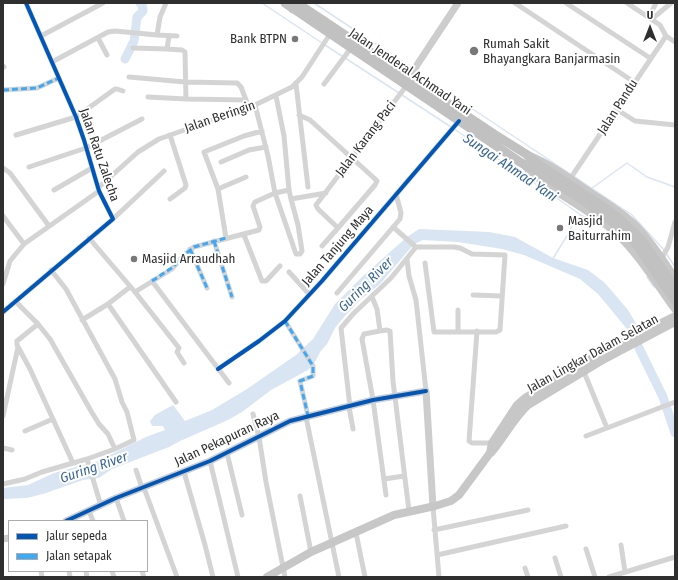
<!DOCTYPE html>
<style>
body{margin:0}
#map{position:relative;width:678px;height:580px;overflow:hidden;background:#fff;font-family:"Fira Sans Condensed",sans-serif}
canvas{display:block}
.frame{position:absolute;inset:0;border:4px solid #2f2f2f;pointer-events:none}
.legend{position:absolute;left:8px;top:520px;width:140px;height:52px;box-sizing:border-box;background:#fff;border:1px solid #acacac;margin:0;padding:5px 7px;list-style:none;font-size:12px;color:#2f2f2f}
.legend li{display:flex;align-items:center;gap:8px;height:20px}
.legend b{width:20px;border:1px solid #acacac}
.north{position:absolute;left:630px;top:8px;width:40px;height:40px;-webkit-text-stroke:3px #fff;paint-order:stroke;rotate:0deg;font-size:11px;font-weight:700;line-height:16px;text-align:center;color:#2f2f2f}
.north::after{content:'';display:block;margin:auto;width:14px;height:18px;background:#2f2f2f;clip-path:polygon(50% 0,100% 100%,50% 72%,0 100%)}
</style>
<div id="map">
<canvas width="678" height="580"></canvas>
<div class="frame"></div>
<ul class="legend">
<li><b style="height:5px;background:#0057b8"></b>Jalur sepeda</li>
<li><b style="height:5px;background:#3fa9f5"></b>Jalan setapak</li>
</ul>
<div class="north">U</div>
</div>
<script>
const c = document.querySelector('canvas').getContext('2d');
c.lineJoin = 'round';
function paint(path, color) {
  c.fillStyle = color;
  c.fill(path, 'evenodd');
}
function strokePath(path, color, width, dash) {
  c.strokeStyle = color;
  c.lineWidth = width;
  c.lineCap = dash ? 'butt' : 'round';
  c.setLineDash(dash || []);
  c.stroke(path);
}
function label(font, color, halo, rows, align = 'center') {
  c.font = font + ' "Fira Sans Condensed",sans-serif';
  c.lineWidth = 4;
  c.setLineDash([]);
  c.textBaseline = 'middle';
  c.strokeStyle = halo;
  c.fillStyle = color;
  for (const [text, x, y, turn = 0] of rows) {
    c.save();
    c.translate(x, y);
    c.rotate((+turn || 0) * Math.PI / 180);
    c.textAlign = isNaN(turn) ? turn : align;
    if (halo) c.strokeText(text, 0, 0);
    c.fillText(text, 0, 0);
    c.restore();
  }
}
paint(new Path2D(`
 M419 229 489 232 515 237 553 258 588 270 605 283 628 310 637 325 635 328 647 356 643 359 627 329 598 294 580 279 524 255 502 249 458 242 423 240 414 244 380 284 360 300 345 316 335 328 327 344 320 352 314 364 308 370 271 390 242 412 228 420 180 441 169 447 112 469 99 478 83 480 43 494 27 498 3 499V488L28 485 54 473 98 461 146 437 165 430 163 426H152L150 421 155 415 173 405 185 421 212 410 247 389 296 355 313 339 335 304 363 276 407 237Z`), '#d9e5f2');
strokePath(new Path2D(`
 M262 3 322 43
 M314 3 412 68
 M325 45 399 93
 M417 72 632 215 664 250
 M402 95 451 127
 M454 129 558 199 581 215 603 227
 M592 188 627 163 647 177 675 187
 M666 253 675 267
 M552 260 570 231 573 223 581 215
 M647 277 654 287`), '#d9e5f2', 1.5);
strokePath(new Path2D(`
 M125 59 134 41 137 17 143 11 142 4 140 3
 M639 348 663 397 675 433`), '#d9e5f2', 9);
strokePath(new Path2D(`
 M515 3 634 82
 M566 3 650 58
 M627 3 660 25 666 36
 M649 17 656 3
 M652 19 671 3
 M157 35 177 36
 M41 36 103 3
 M666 36 675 42
 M98 38 107 55
 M133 48 167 49 169 36
 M167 49 182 50 185 52 186 99
 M52 62 108 32 115 31 157 35 160 17 166 3
 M3 66 4 67
 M129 77 185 82 237 83 241 87 246 100
 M296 84 308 187
 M324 84 351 48
 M3 90 37 88 59 78
 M276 96 284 136 289 190
 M148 97 186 99 246 100 249 107
 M255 105 268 156 275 193 296 254H300L302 251 298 225 291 199 326 193
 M616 109 635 121 675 125
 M299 115 310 120 374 178 377 181 375 185 338 228 318 209 316 205 407 85
 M16 135 76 117 115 89H117L123 91
 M170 135 186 185 185 188 170 199
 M221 162 249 150 266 147
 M29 167 86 148 142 119
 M3 168 10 173 49 226
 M570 179 666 36
 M98 188 138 152 159 139 255 105 292 87 302 77 330 34
 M218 189 246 177
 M54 190 92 168
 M3 216 24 244
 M113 219 164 171
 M393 227 416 247H454L460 248 472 254 505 255 500 330 496 332H434L425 263
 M244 235 262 281H266L280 266
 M89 238 135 292 172 269 183 256 194 247 259 230 260 227 253 206 255 202 275 193 289 190 291 199
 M226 238 218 189 204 152 244 136 262 131
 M214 241 232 297
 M322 246 338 228
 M190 249 207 288
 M662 258 668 247 675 222
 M407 259 409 276 416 300 426 391
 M289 272 309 294
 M152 281 229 383
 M3 284 10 261 24 244 99 191
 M130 287 108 304 176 402
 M135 292 179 348 177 352 184 363
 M337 293 400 219 401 213 396 194
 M473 295 502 296
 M372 297 377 309 380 331 364 334 362 339 373 400 386 495
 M16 302 38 324 50 339 91 411 99 424 108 434 115 449
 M458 310V332
 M3 312 113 219 99 191 84 140 76 117 26 3
 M82 320 108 304
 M285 321 313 366V376L300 381 308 416
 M38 324 17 341V345L30 369 73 463
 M380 331 387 330 390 331 393 381 409 511
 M477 331 469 441 472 443H492
 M218 369 259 341 285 321 322 281 459 121
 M584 372 607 428 675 402
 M349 407 353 429
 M350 407 341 328 353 314 391 278 416 247
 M253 414 259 437 266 482 285 577
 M3 416 18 347
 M306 417 339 577
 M25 431 53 419
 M586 436 607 428
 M3 448 12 450
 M227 453 242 515
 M87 459 101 506
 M210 461 238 577
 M136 470 142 488
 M184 472 205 545 213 577
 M384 479 404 476
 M3 484 25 479 42 472 87 459 115 449 134 440 127 412 122 402 115 379 66 289 51 270
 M144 488 177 577
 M300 496 311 552
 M116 498 124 521
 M433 507 439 577
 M89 511 93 521
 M434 530 528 510
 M356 533 365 577
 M621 545 625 572
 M586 549 595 577
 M437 555 566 526
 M555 558 561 577
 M525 568 528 577
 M41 571 42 577
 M69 571 70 577
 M86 571 87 577
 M112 571 114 577
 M142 571 144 577
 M609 577 675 557`), '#d4d4d4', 5);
strokePath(new Path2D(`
 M410 78 417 65 458 3
 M66 521 116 498 210 461 290 421 373 400 426 391 433 507
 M3 539 9 538`), '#cdcdcd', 7);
strokePath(new Path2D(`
 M530 156C551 165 569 178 588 191 604 202 623 212 637 227 652 242 663 261 675 278
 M524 165C550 192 587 207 615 232 639 254 656 283 675 309
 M491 453C504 438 513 419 528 405L601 361 675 322
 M267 577 311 552 394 515 435 506 451 501 459 495 490 453 492 443 517 405 525 398 597 355 675 316`), '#c7c7c7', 8);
strokePath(new Path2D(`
 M285 3 520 162 535 170
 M293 9 297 3 494 134 526 154 538 164 610 211 623 222 641 239 675 287`), '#c1c1c1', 9);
strokePath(new Path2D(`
 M535 170C569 192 608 213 635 243L675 301`), '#c1c1c1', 9);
strokePath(new Path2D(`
 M3 90 37 88 59 78
 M214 241 232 297
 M190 249 207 288
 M152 281 173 267 183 256 194 247 226 238
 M285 321 313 366V376L300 381 308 416`), '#3fa9f5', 3, [6, 3]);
strokePath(new Path2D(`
 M3 312 113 219 99 191 84 140 76 117 26 3
 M218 369 259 341 285 321 322 281 459 121
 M66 521 116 498 210 461 290 421 373 400 426 391`), '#0057b8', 4);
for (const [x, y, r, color] of [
 [295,39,4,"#787878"],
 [474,51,5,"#787878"],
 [560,228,4,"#787878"],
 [134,259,4,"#787878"]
]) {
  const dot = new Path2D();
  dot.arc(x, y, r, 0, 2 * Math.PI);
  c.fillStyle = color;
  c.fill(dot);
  strokePath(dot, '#fff', 1.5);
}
label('13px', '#2f2f2f', '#fff', [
 ["Bank BTPN",287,39,"right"],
 ["Rumah Sakit",483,44],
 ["Bhayangkara Banjarmasin",483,59],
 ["Masjid",568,221],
 ["Baiturrahim",568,236],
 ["Masjid Arraudhah",142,259]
], 'left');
label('13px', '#2f2f2f', '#fff', [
 ["Jalan Jenderal Achmad Yani",410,72,34],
 ["Jalan Pandu",618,107,-57],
 ["Jalan Beringin",220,117,-19],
 ["Jalan Karang Paci",366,139,-53],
 ["Jalan Ratu Zalecha",99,155,71],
 ["Jalan Tanjung Maya",338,246,-49],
 ["Jalan Lingkar Dalam Selatan",593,354,-29],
 ["Jalan Pekapuran Raya",227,439,-25]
]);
label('italic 14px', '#3a6694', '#fff', [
 ["Sungai Ahmad Yani",510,168,34],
 ["Guring River",366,285,-45],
 ["Guring River",94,468,-19]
]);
</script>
